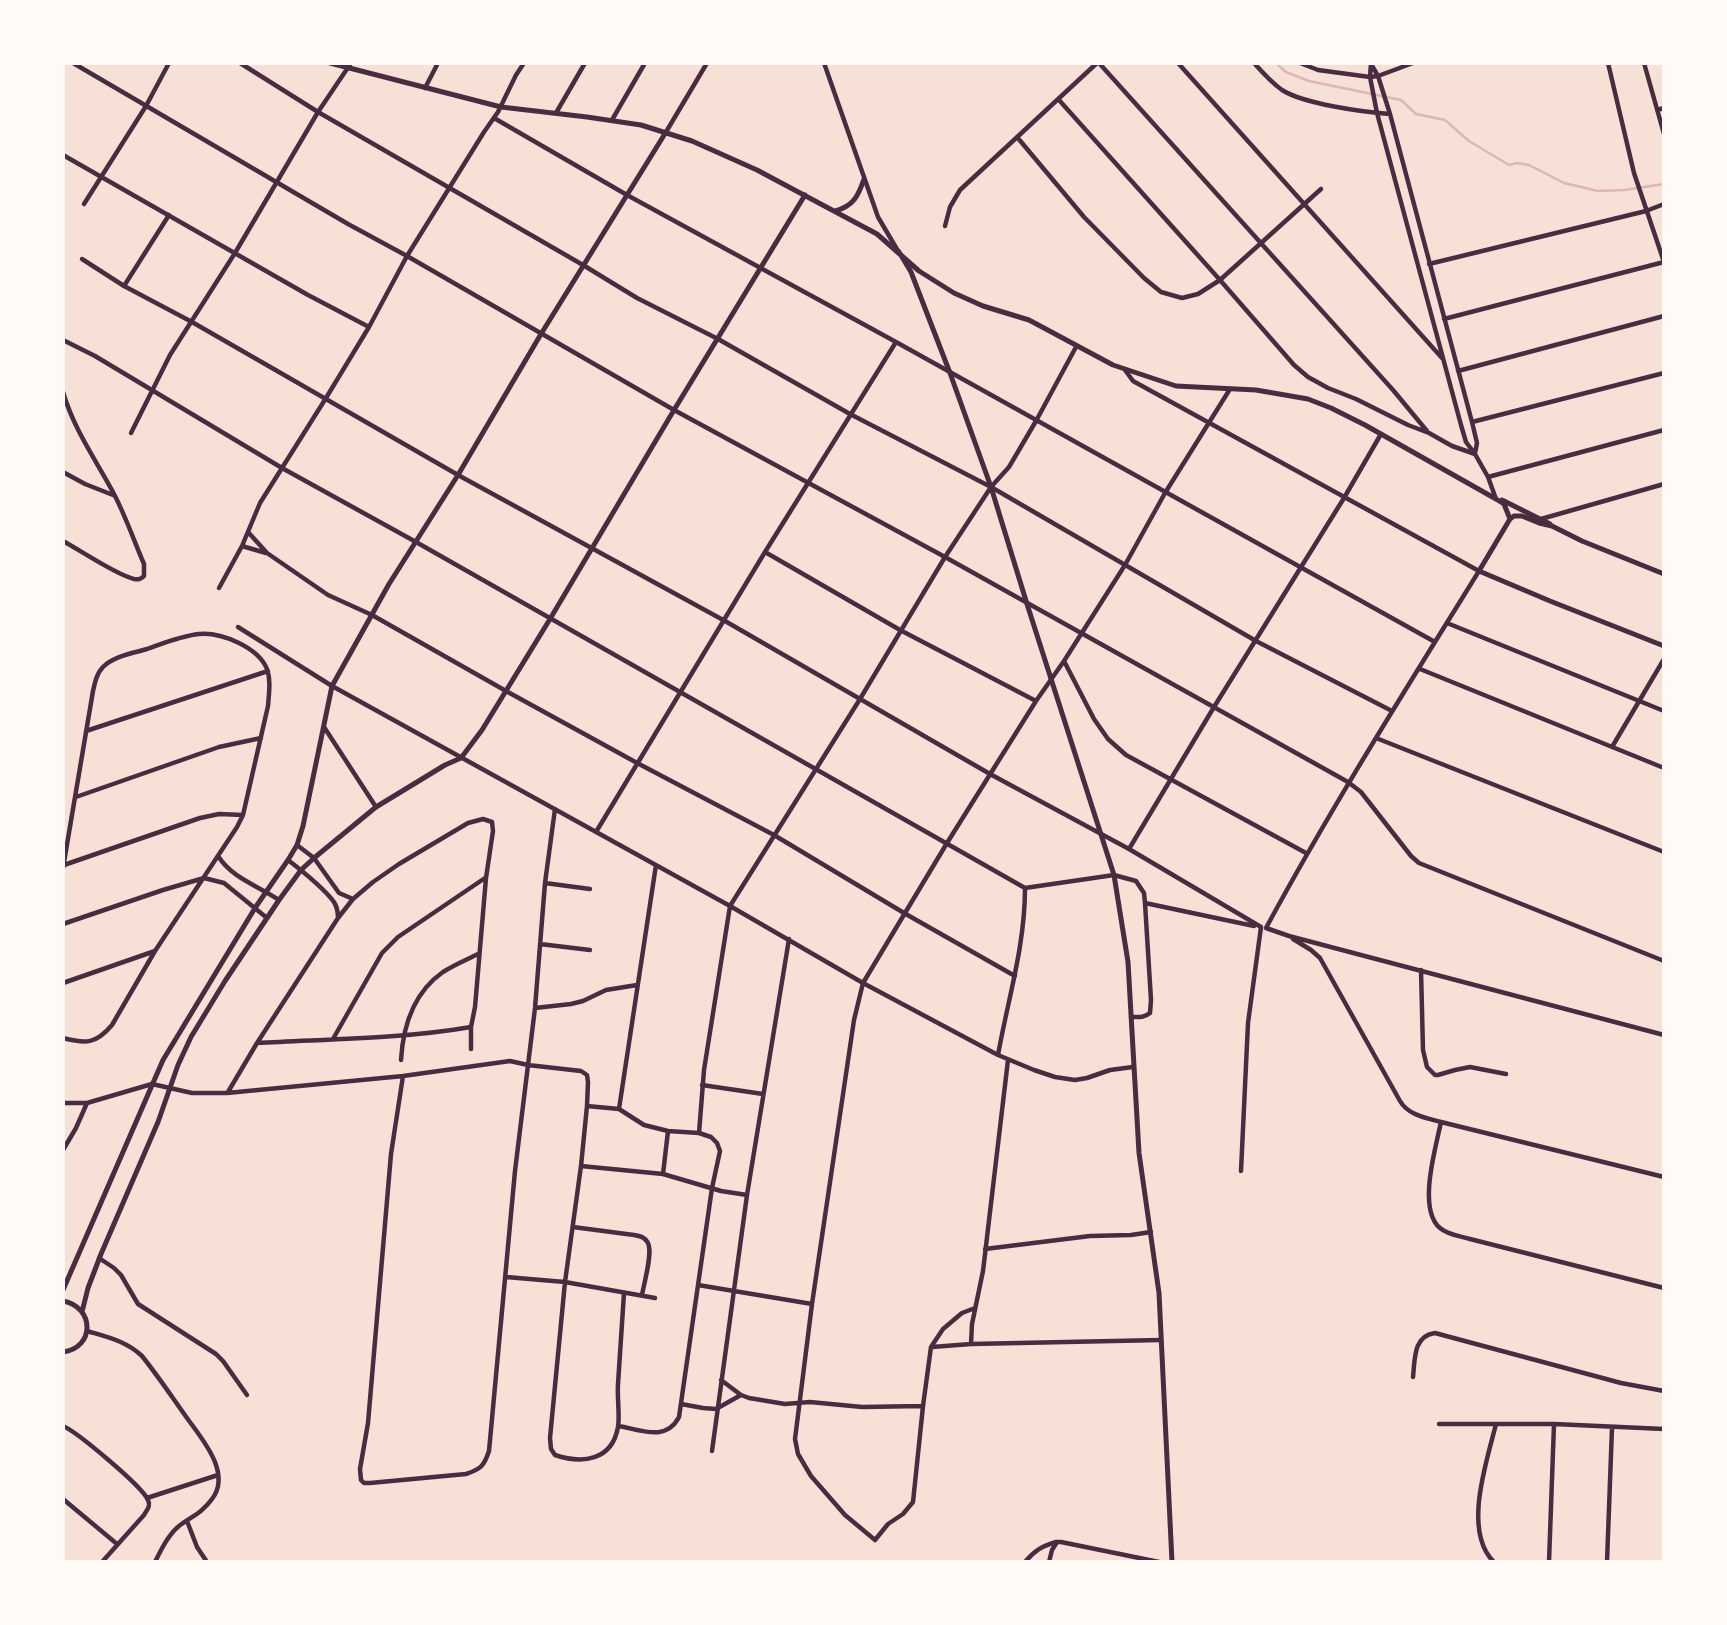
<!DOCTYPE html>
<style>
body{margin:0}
#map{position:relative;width:1727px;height:1625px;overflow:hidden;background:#f7e1d7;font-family:"Titillium Web",sans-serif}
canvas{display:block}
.frame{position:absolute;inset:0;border:65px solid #fffaf5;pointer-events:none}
</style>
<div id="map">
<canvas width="1727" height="1625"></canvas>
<div class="frame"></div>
</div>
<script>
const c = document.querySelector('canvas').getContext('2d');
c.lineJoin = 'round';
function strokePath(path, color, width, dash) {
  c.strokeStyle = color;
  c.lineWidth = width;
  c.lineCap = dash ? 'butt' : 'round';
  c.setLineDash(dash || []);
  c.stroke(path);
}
strokePath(new Path2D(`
 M1276 63 1286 72 1309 81 1401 100 1416 114 1445 120 1469 141 1509 165 1517 163 1529 165 1564 183 1598 191 1624 190 1664 184`), '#dcb8b0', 2.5);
strokePath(new Path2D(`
 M73 63 348 224 407 256 674 410 945 557 1348 782 1361 792 1411 856 1419 863 1664 961
 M240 63 318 112 583 265 637 298 718 339 850 414 991 487 1256 641 1392 711
 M824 63 878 217 898 251
 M1099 63 1393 390 1427 431
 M1178 63 1442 358
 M1254 63C1262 72 1272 83 1282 90 1304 104 1363 112 1390 114
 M1300 63 1318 70 1370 77 1378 76 1413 63
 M1371 63 1370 77 1377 113 1461 425 1466 442 1475 454 1488 477 1496 499
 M1608 63 1634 173 1664 262
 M1644 63 1664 134
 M1371 64 1378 76 1390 114 1472 422 1477 443 1475 453
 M425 88 438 63
 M1059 100 1220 280 1294 365 1308 377 1328 388 1356 399 1408 425 1429 433 1452 446 1475 454
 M1657 110 1664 108
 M556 113 585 63
 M494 118 627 195 896 342 1435 642
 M612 120 645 63
 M666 132 707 63
 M1017 137 1084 217 1144 278 1161 292 1182 298 1198 294 1220 280 1321 189
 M63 155 308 295 369 327
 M84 204 146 106 169 63
 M945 226 950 207 960 190 1097 63
 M82 259 124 286 192 322 458 475 725 621 990 774 1129 849 1261 927 1248 1023 1241 1171
 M1429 264 1646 211 1664 204
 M124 286 169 215
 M1444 319 1664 262
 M63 340 95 356 282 468 416 542 1025 888 1114 875 1136 881 1144 893 1145 903 1151 1000 1150 1013C1144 1018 1138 1017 1131 1017
 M1125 370 1133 381 1479 571C1406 689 1332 806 1266 928
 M1458 371 1664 316
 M63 392C74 430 96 460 114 494 126 517 134 541 144 564V576C140 579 140 580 134 579 116 575 80 550 63 541
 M1472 422 1664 373
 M131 433 170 355 235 253 318 112 351 63
 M63 472 85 484 113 495
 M1488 477 1664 430
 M1541 519 1664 484
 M248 532 267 553 328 595 372 615 506 691 639 764 774 835 904 913 1015 976
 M242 546 266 553
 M765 552 900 630 1036 701 1064 661 1094 719 1108 739 1126 755 1306 853
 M219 588 242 546 260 503 326 398 369 327 407 256 484 132 498 112 516 75 524 63
 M1447 623 1664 711
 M238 627 332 686 730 906 863 983 998 1055 1034 1070 1055 1077 1075 1080 1087 1078 1110 1070 1133 1067
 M1064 661 1125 565 1165 493 1230 389
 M1420 669 1664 768
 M324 727 376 807
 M86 731 268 671
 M1376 738 1664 852
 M1612 747 1664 659
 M76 797 219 747 261 738
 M596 832 765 552 896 342
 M297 845 314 858 339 893 353 899
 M1129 849 1214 707 1344 498 1381 434
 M218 856C233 879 257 885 279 900
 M288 860C301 870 325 890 334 902 337 907 338 913 338 918
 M64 865 200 818 219 814 243 815
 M63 868 93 691C95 682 97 673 103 667 114 656 134 653 147 649 164 643 181 636 199 634 221 632 258 647 267 669 271 680 269 693 268 706L243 815 237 827 155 951 112 1025C96 1044 86 1044 63 1038
 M545 883 590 889
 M1145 903 1254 926
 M63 924 163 890 204 878 224 883 267 918
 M1266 928 1289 936 1664 1035
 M1293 939 1311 950 1320 958 1400 1101C1408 1115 1426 1118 1441 1122L1664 1177
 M540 944 590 950
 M1421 970 1423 1050 1427 1067 1435 1075H1438L1455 1070 1470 1067 1506 1074
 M63 983 155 951
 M535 1008 571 1004 583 1001 606 990 637 985
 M333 1039 382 953 398 937 485 878
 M257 1043C328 1039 401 1039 471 1027
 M998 1055C1008 999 1025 946 1025 888
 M401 1060C403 1026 413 993 443 972 454 965 466 960 478 954
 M403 1076 391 1154 368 1423 360 1469 361 1480 364 1483H370L466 1474C481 1469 484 1466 489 1451L515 1171 535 1008 545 883 555 809
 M702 1085 763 1094
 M228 1092 257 1043 338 918 353 899 373 882 399 864 468 823 483 819 492 822 493 831 486 878 475 1007 471 1027V1049
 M63 1103H87L152 1084 192 1093H227L403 1076 510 1061 528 1065 581 1071 587 1075 588 1082 587 1106 581 1166 565 1282 550 1438 551 1449 555 1455C582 1464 612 1461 618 1427 620 1417 617 1396 618 1384 620 1354 622 1323 624 1293
 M587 1106 619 1109 644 1125 668 1131 699 1133 711 1137 717 1143 720 1151 712 1188 679 1417C666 1442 641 1430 619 1426
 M619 1109 656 865
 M1441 1122C1436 1147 1417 1209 1440 1228 1448 1235 1460 1236 1470 1239L1664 1288
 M699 1133 704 1070 730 906 860 699 945 557 991 487 1009 467 1036 421 1076 347
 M63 1150 76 1128 87 1103
 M581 1166 663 1174 721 1191 747 1195
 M663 1174 668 1131
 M573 1227 634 1235C640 1236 645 1237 648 1243 653 1253 644 1283 642 1295
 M985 1249 1090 1236 1131 1235 1151 1232
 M99 1258 114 1268 121 1275 138 1304 216 1354 223 1361 247 1395
 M506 1277 565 1282 655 1298
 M698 1285 812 1304
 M975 1308 962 1313 943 1329 931 1347 923 1406 913 1502 903 1514 888 1524 875 1540 845 1515 811 1476 798 1454 795 1439 812 1304 854 1020 863 983 947 843 1036 701
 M87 1331C107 1337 126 1341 142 1356 158 1376 172 1397 187 1418 202 1439 232 1473 212 1499 203 1512 191 1517 179 1526 168 1535 161 1550 155 1562
 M971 1344 972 1324 983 1271 1008 1060
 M932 1347 971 1344 1161 1340
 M1413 1377C1415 1359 1413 1336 1435 1333L1621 1383 1664 1391
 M721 1380 741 1395 749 1398 785 1404 810 1402 862 1407 923 1406
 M681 1404 703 1408 716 1409 741 1395
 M1439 1424H1554L1664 1429
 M63 1426C77 1432 142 1486 148 1500 151 1506 147 1510 144 1515L102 1562
 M712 1451 747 1195 789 939
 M147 1498 218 1475
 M63 1499 117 1544
 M187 1521 197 1547 207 1562
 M1025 1562C1034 1551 1042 1546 1056 1542
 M1049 1562 1052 1550 1057 1542H1061L1159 1562
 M1494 1562C1462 1531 1487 1461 1496 1424
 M1549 1562 1554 1424
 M1607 1562 1612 1428`), '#4a2c40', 4.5);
strokePath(new Path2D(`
 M330 63 501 107 587 117 641 125 692 141 757 170 877 234 919 271 954 293 983 306 1029 320 1113 365 1176 386 1256 390 1308 399 1331 408 1365 425 1496 499 1504 504 1510 519
 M835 211C853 206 858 197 864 179
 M899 252 911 272 950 373 991 487 1027 604 1114 875 1128 962 1139 1153 1159 1293 1172 1562
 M1502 500 1550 524
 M1510 519 1479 571 1550 601 1664 646
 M1510 519 1514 516H1522L1539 523 1552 526 1582 541 1664 574
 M63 1290 163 1060 255 908 288 860 297 845 303 826 332 686 389 584 458 475 541 334 666 132
 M63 1301C95 1307 95 1348 63 1352
 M82 1312 88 1288 101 1254 158 1122 178 1065 191 1037 225 981 279 900 301 870 314 858 376 807 445 765 461 758 482 730 550 619 674 410 805 195`), '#4a2c40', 5);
</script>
